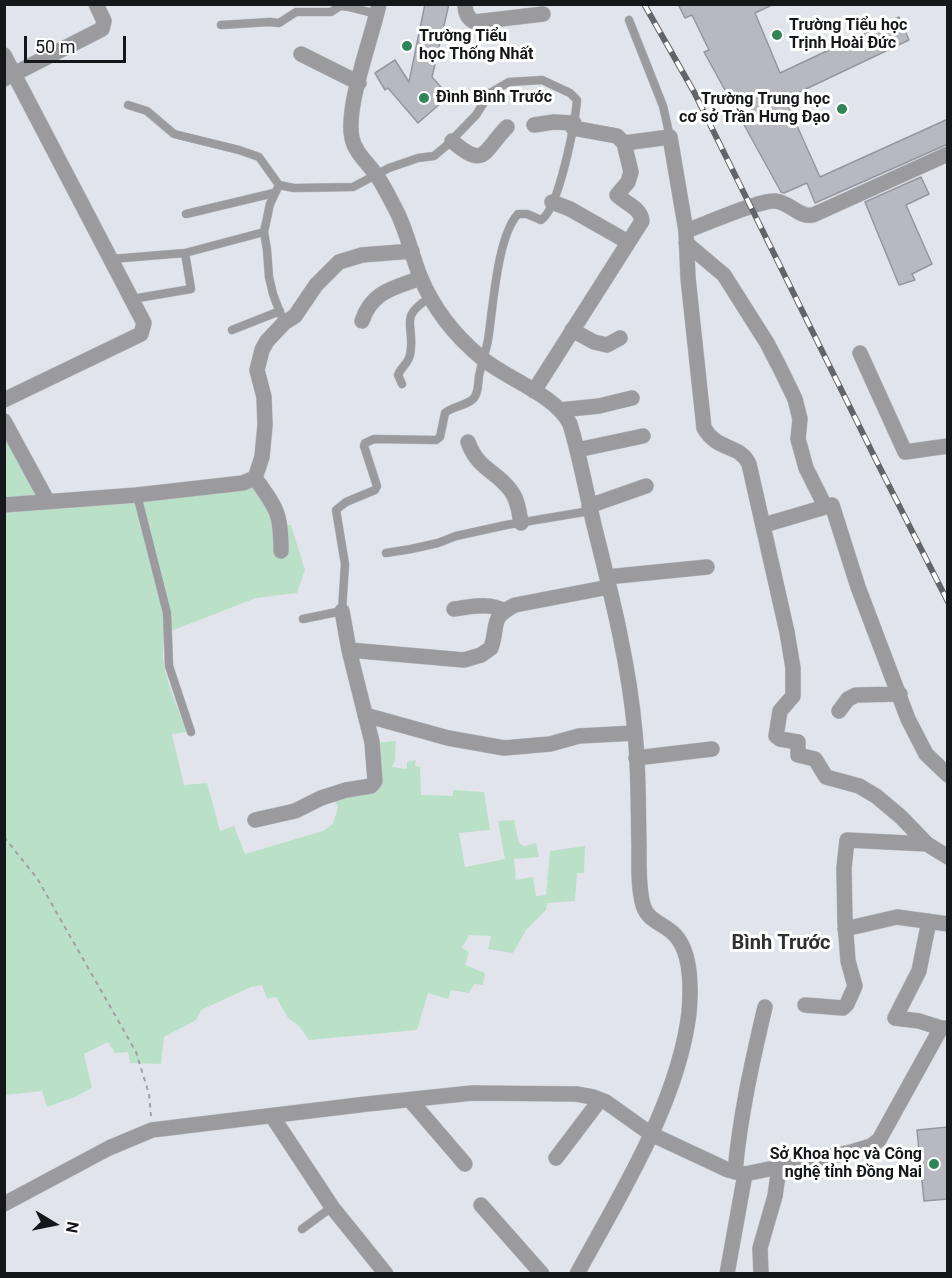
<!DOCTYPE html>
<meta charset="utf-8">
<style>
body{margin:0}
#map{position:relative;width:952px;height:1278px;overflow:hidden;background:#e2e4ec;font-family:Roboto,sans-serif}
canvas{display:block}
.frame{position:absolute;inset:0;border:6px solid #16171a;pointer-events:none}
.north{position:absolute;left:24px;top:1194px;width:60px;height:60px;-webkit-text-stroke:4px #fff;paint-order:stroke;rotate:100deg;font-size:16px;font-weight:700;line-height:24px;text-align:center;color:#16171a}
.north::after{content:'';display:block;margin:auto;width:21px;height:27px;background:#16171a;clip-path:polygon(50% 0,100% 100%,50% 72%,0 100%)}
.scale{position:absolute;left:24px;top:36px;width:102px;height:27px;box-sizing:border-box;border:3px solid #16171a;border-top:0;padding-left:8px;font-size:18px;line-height:21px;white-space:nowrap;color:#16171a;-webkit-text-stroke:4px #fff;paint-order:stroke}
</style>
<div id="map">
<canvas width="952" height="1278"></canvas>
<div class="frame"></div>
<div class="north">N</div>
<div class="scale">50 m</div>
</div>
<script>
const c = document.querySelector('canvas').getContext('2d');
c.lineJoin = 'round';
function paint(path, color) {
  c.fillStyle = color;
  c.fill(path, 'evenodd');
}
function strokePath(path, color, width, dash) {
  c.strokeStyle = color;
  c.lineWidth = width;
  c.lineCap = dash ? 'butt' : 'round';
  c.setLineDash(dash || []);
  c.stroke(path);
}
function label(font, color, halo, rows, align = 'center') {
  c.font = font + ' Roboto,sans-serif';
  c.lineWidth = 6;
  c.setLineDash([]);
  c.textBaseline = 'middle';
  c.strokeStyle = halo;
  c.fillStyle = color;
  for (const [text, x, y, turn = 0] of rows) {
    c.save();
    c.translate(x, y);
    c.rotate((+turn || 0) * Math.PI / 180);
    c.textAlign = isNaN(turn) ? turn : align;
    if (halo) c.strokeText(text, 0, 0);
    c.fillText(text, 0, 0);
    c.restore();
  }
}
paint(new Path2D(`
 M4 437 45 507 254 484 268 505 275 526 291 525 305 570 297 593 256 598 166 633C165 641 162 650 163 657 165 681 179 710 187 732L172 734 184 785 207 783 220 831 234 826 245 854 323 831 333 824 338 807 334 800 374 790 377 743 396 741 395 760 392 767 407 769V762L416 760 415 766 420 767 421 795 453 796V790L484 792 490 830 459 833 465 867 505 859 498 821 514 820 519 843 524 846 536 843 539 857 514 859 516 880 533 877 536 896 546 895 550 851 585 846 584 873H577L575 901 547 903 546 910 526 930 513 953 488 949 491 936 469 935 462 948 469 952 465 965 485 973 483 985 474 984 469 993 451 990 448 999 428 993 417 1030 309 1040 299 1026 288 1018 276 997 267 999 262 985 251 987 201 1010 196 1020 164 1037 161 1064 130 1063 128 1052 115 1053 108 1042 84 1054 92 1088 75 1097 47 1107 42 1091 5 1095Z`), '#bae1c8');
const building = new Path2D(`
 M425 4H449L432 77 449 96 418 123 388 88 385 90 375 73 395 60 409 82Z
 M678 4H774L755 13 780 73 899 17 909 40 785 99 820 177 948 119V144L815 203 807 183 784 193 781 192 704 52 709 50 692 15 685 18Z
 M921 177 929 194 906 205 932 264 912 274 915 280 899 285 865 202Z
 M948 1127V1199L924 1201 917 1130Z`);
paint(building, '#b7b8c0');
strokePath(building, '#96979e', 1.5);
const service = new Path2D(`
 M629 20 663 106 670 137
 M221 25 270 22 279 23 296 12H331L340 6 349 7 377 14
 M128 105 147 111 174 134 239 150 259 157 279 185 294 188 353 187 389 168 418 158 434 156 446 146 476 115 490 93 509 82 542 80 570 93 577 100C575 123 559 209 541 220L527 214H518C497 236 493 309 488 340 486 351 482 361 480 372 477 381 480 390 474 398 467 406 453 406 445 413L440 437 436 440 374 439 365 443 364 446 377 486 375 490 346 502 336 510 345 564 342 611 303 619
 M279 185 270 204 264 232 267 250 269 277 273 294 284 323
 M186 214 274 193
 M111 259 185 253 264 232
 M132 299 191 289 185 253
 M232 330 280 311
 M402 384 398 375C401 367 408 364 410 355 416 324 397 319 429 298
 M137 495 167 613 169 666 191 732
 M386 553 411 549 438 543 456 536 506 525 590 511
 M302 1229 332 1207`);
const minor = new Path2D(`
 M379 4C372 38 345 107 352 138 355 153 369 164 377 176 384 186 389 197 395 208 407 230 411 254 420 276 433 308 456 337 483 359 507 379 556 395 570 424 580 457 586 491 594 525 611 593 629 663 635 733 639 771 638 809 639 846 639 865 638 886 643 905 648 922 664 923 675 935 692 953 691 990 689 1013 678 1103 620 1195 577 1274
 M465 4C465 13 468 19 475 22L543 14
 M301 54 359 83
 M4 55 144 323 141 334 4 400
 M4 79 102 29 104 21 96 4
 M534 125 554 122 574 123
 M573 128 617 136 624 143
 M452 141C486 170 483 151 507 127
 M552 202 570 209 628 242
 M686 231C703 225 759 200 775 201 790 202 799 218 813 215L948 154
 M686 243 724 275 767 343 781 370 795 399 800 419 798 439 806 468 825 506
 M362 321C372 291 394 288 421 278
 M572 330 594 342 607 345 620 338
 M860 353 905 452 948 446
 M534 391 642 221C641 208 625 203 617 195L628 182 631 172 624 143 670 137 686 231 688 278 704 428C718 452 739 443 749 464L787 632 793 668V696L780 711 776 736 780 739 798 742V755L815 759 826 777 859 786 876 796 901 817 927 844 948 857
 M560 410 599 406 632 398
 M4 421 48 502
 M468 442C478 470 496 470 511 491 518 500 519 512 521 523
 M577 450 643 436
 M255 478C277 509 281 513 281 551
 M4 505 137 495 243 483 255 478 262 457 265 425 264 397 257 370 262 350 267 341 284 323 295 316 316 285 339 262 362 255 412 251
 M589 506 646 486
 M764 525 832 505 858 587 908 719 926 754 948 775
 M607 577 707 567
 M454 609C470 607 489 602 504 611
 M349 650 464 660 481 655 491 648C499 625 489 618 515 605L609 587
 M839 711 848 699 856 695 900 694
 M365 715 448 738 504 748 550 744 579 736 635 733
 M636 758 712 749
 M255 820 295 811 321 798 346 790 371 786 375 781 372 742 349 650 342 611
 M929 921 919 971 895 1018 919 1021 941 1028H948
 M845 929 897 917 948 924
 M805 1005 843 1008 847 1004 855 986 848 961 845 922 844 868 847 840 927 844
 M410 1100 465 1164
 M272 1116 332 1207 386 1274
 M556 1158 600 1100
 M735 1172C740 1116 752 1062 765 1007
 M4 1204 109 1148 152 1130 367 1104 472 1093 576 1094 593 1097 606 1102 651 1134 728 1170 745 1174 851 1152 871 1146 879 1140 941 1028
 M481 1205 542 1274
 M727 1274 745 1174
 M761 1274 760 1248 775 1196 779 1168`);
strokePath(service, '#bdbfc6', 9);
strokePath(minor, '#bdbfc6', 16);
strokePath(new Path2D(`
 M4 837 37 878 136 1052 149 1094 151 1116`), '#9fa1a7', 2, [4.5, 4.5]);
strokePath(service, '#9b9b9f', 8);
strokePath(minor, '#9b9b9f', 15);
const rail = new Path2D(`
 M644 4 694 92 879 466 948 602`);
strokePath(rail, '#636469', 6);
strokePath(rail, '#fff', 4, [11]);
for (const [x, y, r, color] of [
 [777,35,6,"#308558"],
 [407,46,6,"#308558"],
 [424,98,6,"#308558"],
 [842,109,6,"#308558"],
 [934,1164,6,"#308558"]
]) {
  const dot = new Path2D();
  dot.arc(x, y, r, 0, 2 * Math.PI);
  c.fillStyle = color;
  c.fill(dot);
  strokePath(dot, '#fff', 2);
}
label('bold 16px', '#16171a', '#fff', [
 ["Trường Tiểu học",789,26],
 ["Trịnh Hoài Đức",789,44],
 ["Trường Tiểu",419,37],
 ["học Thống Nhất",419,55],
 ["Đình Bình Trước",436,98],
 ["Trường Trung học",830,100,"right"],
 ["cơ sở Trần Hưng Đạo",830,118,"right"],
 ["Sở Khoa học và Công",922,1155,"right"],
 ["nghệ tỉnh Đồng Nai",922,1173,"right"]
], 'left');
label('bold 20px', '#2f3036', '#fff', [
 ["Bình Trước",781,944]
]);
</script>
